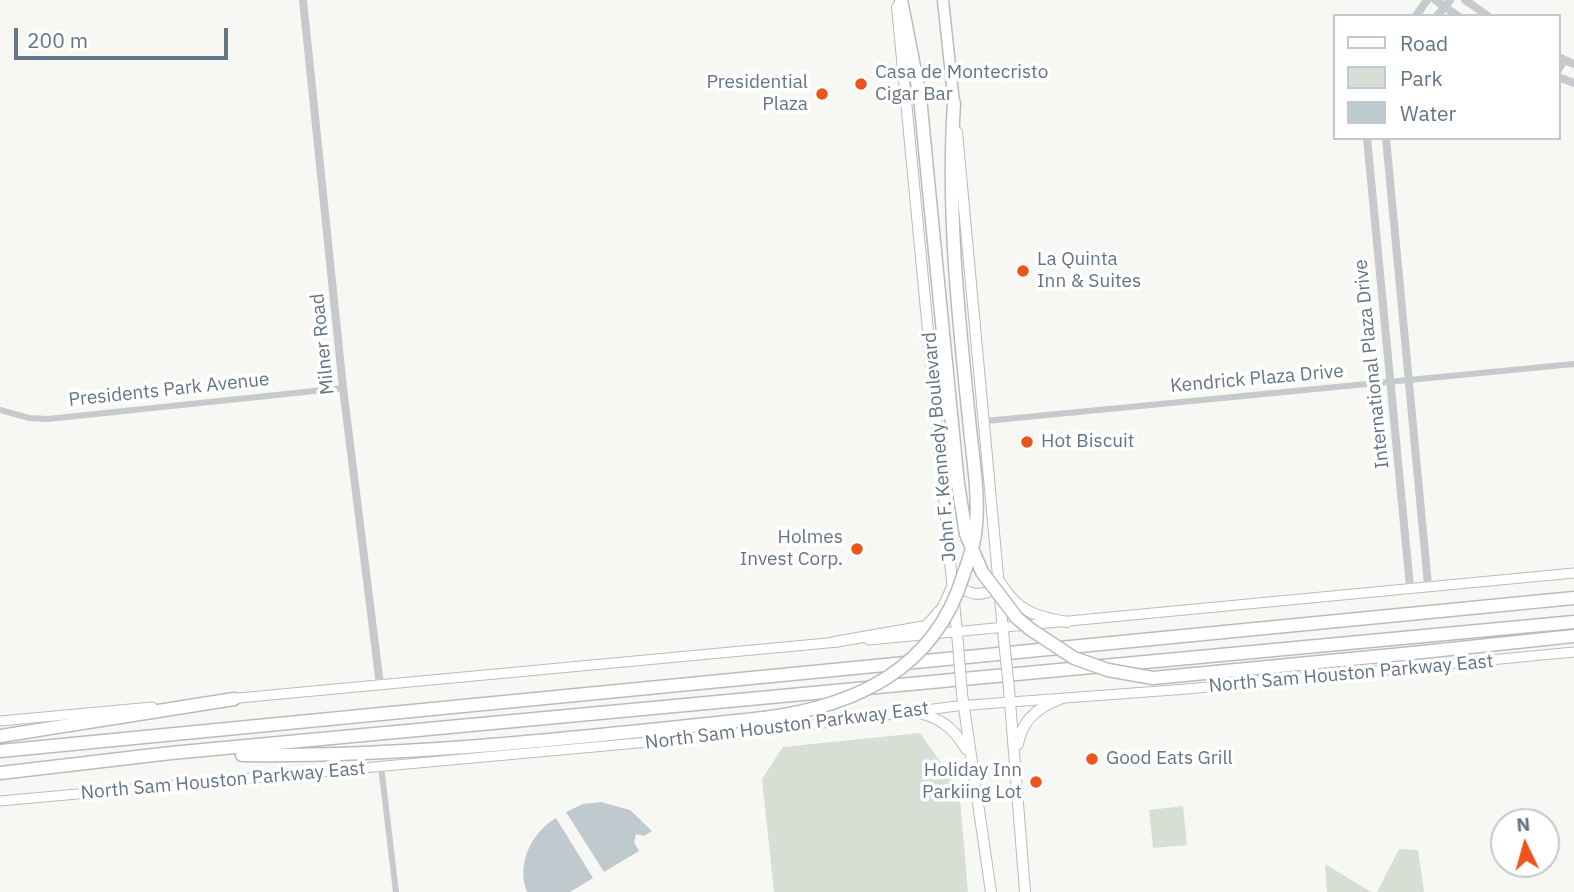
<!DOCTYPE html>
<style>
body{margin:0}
#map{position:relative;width:1574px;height:892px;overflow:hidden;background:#f7f7f3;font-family:"IBM Plex Sans",sans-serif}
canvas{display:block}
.legend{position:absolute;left:1333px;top:14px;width:228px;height:126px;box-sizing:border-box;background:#fff;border:2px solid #c1c8cf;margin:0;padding:9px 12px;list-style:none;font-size:21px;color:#647686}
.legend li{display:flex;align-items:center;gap:14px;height:35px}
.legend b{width:35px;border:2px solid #c1c8cf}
.north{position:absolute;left:1490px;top:808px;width:70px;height:70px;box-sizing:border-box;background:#fff;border:2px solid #c1c8cf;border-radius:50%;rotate:355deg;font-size:19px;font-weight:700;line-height:28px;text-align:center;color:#647686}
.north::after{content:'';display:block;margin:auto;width:24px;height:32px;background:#ee531b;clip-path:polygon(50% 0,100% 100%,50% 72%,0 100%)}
.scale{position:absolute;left:14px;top:28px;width:214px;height:32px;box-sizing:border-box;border:4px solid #647686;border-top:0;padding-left:9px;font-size:21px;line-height:24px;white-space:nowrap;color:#647686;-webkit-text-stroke:5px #fff;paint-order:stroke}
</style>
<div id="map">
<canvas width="1574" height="892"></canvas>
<ul class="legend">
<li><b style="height:9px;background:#fff"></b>Road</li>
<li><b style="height:19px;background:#d7dfd4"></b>Park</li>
<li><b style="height:19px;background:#bfcacf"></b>Water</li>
</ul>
<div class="north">N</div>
<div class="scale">200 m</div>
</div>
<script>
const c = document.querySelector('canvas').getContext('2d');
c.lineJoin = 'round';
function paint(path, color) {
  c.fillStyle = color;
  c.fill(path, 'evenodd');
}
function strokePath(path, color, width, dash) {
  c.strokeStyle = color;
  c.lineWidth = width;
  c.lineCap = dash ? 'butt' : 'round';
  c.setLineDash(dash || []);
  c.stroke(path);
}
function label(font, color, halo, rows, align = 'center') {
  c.font = font + ' "IBM Plex Sans",sans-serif';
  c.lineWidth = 7;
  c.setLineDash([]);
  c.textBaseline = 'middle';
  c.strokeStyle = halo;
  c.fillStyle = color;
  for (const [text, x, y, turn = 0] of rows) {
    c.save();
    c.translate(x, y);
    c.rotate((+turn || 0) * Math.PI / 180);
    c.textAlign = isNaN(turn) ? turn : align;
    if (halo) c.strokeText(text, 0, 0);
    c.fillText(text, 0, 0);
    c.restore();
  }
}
paint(new Path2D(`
 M920 733 959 788 968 892H774L762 779 783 747Z
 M1183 806 1187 845 1153 848 1149 810Z
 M1399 849 1418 850 1424 892H1377Z
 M1325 864 1371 892H1327Z`), '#d7dfd4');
paint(new Path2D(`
 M601 802 630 810 652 831 644 836 636 834 634 842 639 851 604 872 566 812 583 804Z
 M556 818 593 878 570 892H527C516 864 531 833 556 818Z`), '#bfcacf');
const secondary = new Path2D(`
 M869 640 1574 573
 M228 699 838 642
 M0 721 152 707
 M0 801 737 734 957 706 1187 689 1574 652`);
const primary = new Path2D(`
 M897 7 958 644
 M957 132 1004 641
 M959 581 960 587C971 595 980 596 993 590L995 585
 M1000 582C1018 612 1035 616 1067 622
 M834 642 926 626 943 607 951 589
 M1009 689 1025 892
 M962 694 991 892
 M912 711C938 717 952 725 966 749
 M1018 744C1022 720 1038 707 1060 699`);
const trunk = new Path2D(`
 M943 0 954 103`);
const motorway = new Path2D(`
 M901 0 920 97 935 252
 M954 103C947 209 958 313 969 419
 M1413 653 1574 636
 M0 736 234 699
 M0 751 1574 598
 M242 755C417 757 590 736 764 718
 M0 773 171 753 1574 622`);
strokePath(secondary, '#b8bdc2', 11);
strokePath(primary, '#b7bbbf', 12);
strokePath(trunk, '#b8bcbf', 13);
strokePath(motorway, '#b8bcbf', 15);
strokePath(new Path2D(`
 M0 410 29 418 48 419 343 388
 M985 421 1574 364
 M381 766 396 892`), '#c6cacd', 6);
strokePath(new Path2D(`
 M303 0 343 388 380 685
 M1435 0 1458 16
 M1465 0 1488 16
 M1416 16 1427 0
 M1437 16 1450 0
 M1558 57 1574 64
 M1558 70 1564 60
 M1558 77 1574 83
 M1367 138 1410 587
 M1386 138 1428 585`), '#c6cacd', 8);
strokePath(secondary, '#fff', 9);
strokePath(primary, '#fff', 10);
strokePath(trunk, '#fff', 10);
strokePath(motorway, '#fff', 12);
const primaryBridge = new Path2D(`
 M1004 641 1009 689
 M958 644 962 694`);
const motorwayBridge = new Path2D(`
 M935 252 958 484 966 534 982 572 1017 618 1030 629 1074 658 1108 670 1153 678 1413 653
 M764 718C855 706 934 670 963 576 969 559 975 543 976 525 979 490 972 453 969 419`);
strokePath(primaryBridge, '#b7bbbf', 12, []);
strokePath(motorwayBridge, '#b8bcbf', 15, []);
strokePath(primaryBridge, '#fff', 10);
strokePath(motorwayBridge, '#fff', 12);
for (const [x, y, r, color] of [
 [861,84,7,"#ee531b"],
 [822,94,7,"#ee531b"],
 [1023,271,7,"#ee531b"],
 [1027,442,7,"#ee531b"],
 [857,549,7,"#ee531b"],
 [1092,759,7,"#ee531b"],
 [1036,782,7,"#ee531b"]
]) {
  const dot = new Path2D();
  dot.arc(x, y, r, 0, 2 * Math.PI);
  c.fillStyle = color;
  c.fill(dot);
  strokePath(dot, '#fff', 2.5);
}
label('19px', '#647686', '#fff', [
 ["Casa de Montecristo",875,73],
 ["Cigar Bar",875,95],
 ["Presidential",808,83,"right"],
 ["Plaza",808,105,"right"],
 ["La Quinta",1037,260],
 ["Inn & Suites",1037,282],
 ["Hot Biscuit",1041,442],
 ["Holmes",843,538,"right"],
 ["Invest Corp.",843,560,"right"],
 ["Good Eats Grill",1106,759],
 ["Holiday Inn",1022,771,"right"],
 ["Parkiing Lot",1022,793,"right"]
], 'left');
label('19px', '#647686', '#fff', [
 ["Milner Road",323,344,-96],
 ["International Plaza Drive",1372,364,-96],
 ["Kendrick Plaza Drive",1257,379,-5],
 ["Presidents Park Avenue",169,390,-6],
 ["John F. Kennedy Boulevard",940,447,-95],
 ["North Sam Houston Parkway East",1351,674,-5],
 ["North Sam Houston Parkway East",787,726,-7],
 ["North Sam Houston Parkway East",223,781,-5]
]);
</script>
